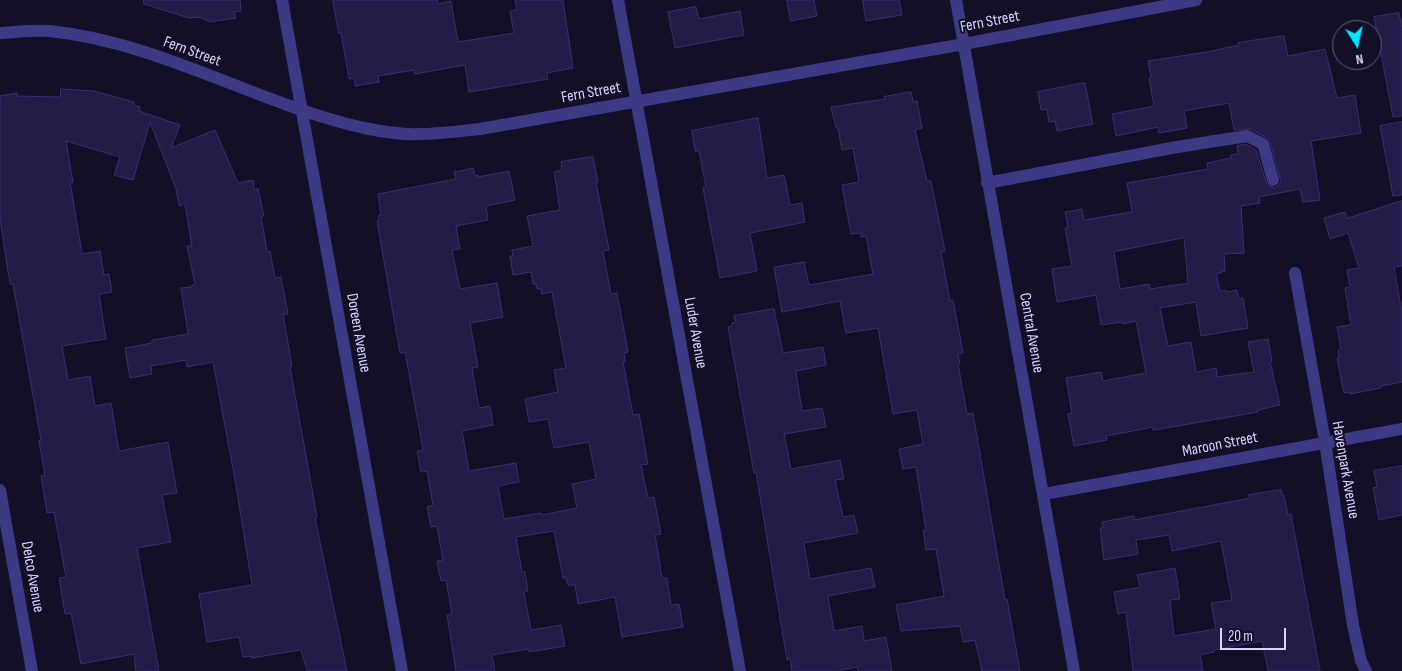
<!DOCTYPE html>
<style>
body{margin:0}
#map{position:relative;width:1402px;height:671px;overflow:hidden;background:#130f26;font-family:"Sofia Sans Condensed",sans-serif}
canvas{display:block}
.north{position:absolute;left:1332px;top:20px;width:50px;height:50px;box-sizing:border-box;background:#130f26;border:1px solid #625e7d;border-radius:50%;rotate:170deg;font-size:14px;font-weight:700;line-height:20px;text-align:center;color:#d9d4ff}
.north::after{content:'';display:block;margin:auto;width:18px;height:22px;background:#00e5ff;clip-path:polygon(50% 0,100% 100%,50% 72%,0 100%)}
.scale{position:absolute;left:1220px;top:628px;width:66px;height:22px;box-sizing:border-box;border:2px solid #d9d4ff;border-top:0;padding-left:6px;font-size:15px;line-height:18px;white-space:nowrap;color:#d9d4ff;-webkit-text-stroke:4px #130f26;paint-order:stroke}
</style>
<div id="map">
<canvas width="1402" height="671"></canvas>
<div class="north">N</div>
<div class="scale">20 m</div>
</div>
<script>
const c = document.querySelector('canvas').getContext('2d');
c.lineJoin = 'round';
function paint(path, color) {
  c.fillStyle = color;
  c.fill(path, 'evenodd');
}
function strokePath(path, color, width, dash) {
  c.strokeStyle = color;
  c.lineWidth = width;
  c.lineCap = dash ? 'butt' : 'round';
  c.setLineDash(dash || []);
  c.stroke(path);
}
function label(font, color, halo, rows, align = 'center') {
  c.font = font + ' "Sofia Sans Condensed",sans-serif';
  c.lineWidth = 4;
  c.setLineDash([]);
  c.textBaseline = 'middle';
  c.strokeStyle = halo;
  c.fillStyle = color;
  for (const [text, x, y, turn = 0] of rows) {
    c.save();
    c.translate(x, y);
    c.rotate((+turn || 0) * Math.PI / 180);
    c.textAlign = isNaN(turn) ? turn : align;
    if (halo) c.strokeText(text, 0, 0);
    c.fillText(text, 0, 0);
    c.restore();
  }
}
const building = new Path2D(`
 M144 0H240L241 11 234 12 236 18 209 22 200 17 189 18 144 4Z
 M333 0H437L438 4 451 1 458 42 514 33 510 11 517 10 515 0H563L573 68 547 73 548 79 469 92 465 65 415 74 414 70 378 76 379 82 355 86 354 78 349 79 341 33H339Z
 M787 0H814L817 16 791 21Z
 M863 0H899L902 15 866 21Z
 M696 7 699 19 740 11 744 35 675 48 668 12Z
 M1399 13 1402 29V116L1393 117 1374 17Z
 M1284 36 1288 56 1325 49 1337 98 1355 95 1361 133 1311 141 1320 200 1303 202 1300 189 1259 197 1260 203 1241 206 1244 253 1224 254 1225 271 1216 274 1220 291 1226 290V292L1237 290 1239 299 1243 298 1248 328 1201 336 1196 302 1160 308 1168 346 1191 342 1196 372 1216 368 1217 377 1254 372 1248 342 1268 339 1272 361H1270L1280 405 1258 410V412L1160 429 1153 430V427L1106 436 1107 440 1074 446 1068 414 1072 413 1066 378 1101 372 1103 381 1146 373 1136 321 1123 324 1122 322 1101 325 1096 295 1057 302 1052 269 1072 266 1065 228H1068L1065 212 1082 209 1084 220 1132 212 1127 183 1208 169 1207 163 1231 158V155L1238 154 1237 146 1246 144 1256 150 1267 185 1275 188 1278 186 1281 182 1269 139 1250 129 1234 130 1229 103 1184 111 1187 128 1159 133 1158 127 1116 136 1112 114 1154 106 1149 78H1151L1148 61 1207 52 1239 45 1238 43ZM1184 238 1188 283 1150 289 1149 284 1120 289 1114 252Z
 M1085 83 1093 124 1057 131 1055 121 1049 122 1047 109 1041 110 1038 92Z
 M61 89 94 91 134 102 133 105 140 107 139 111 180 125 171 148 215 130 238 183 253 180 254 189H258L264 216H261L267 252 270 251 275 278 281 277 288 314H283L292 366 290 367 317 517 315 518 347 671H307L301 650 251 658V656L243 657 239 637 207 642 199 594 252 585 236 485 213 362 187 367 186 360 151 366 152 374 130 378 125 348 152 343V340L188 334 181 288 192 287V285L195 284 187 246H192L185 204 179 206 176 189 150 122 133 180 114 175 120 157 66 141 73 182H70L82 254 100 251 104 275 109 274 112 292 99 294 106 339 62 346 68 380 90 376 95 406 111 403 119 451 168 442 177 493 162 495 171 542 137 548 159 671H136L134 654 81 664 71 613 65 614 59 578 66 577 54 512 47 513 41 476 45 475 39 441 41 440 13 284H10L0 219V96L17 93V96L60 97Z
 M911 92 913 102 917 101 922 128 915 130 927 181H931L945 251 941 252 950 301 953 300 963 353 958 354 960 364H958L967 414 973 413 1005 600 1007 599 1020 671H982L975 640 963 642 960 626 901 631 896 605 944 596 936 549 926 550 923 530H926L916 467 903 469 899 449 923 444 917 410 893 414 878 328 846 333 840 301 782 312 774 267 804 262 809 285 873 274 866 236 861 237V233L851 234 842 185 859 182 853 148 842 150 838 128H836L831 107 885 99 884 97Z
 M758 118 767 178 784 175 790 205 802 203 805 222 750 233 757 271 720 278 703 188 706 187 699 151H695L692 131Z
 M1402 122V195L1393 196 1380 126Z
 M593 157 598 182H596L609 250 603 251 611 294 617 293 628 352 624 353 625 362H623L633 415 639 414 648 464 641 465 648 498 654 497 661 534 655 535 662 578H667L671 605 679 604 683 627 622 637 615 597 578 604 575 585H568L566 578H563L554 531 516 537 522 572H525L528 591 524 592 531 630 561 625 565 646 529 652 528 649 492 655 495 671H456L447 615 452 614 446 580 441 581 437 561 443 560 437 526 431 527 427 507 433 505 427 471 421 472 417 451 423 450 416 411 405 352 400 353 377 221H379L378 216 381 215 378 194 456 179 454 172 473 168 475 176 478 175V177L509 171 515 200 486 206 488 220 456 226 460 249 452 250 460 289 497 283 503 317 470 323 478 367 472 368 479 408 490 406 493 425 462 431 469 471 516 463 519 482 498 486 504 519 541 513 542 515 577 508 572 484 596 479 589 442 554 448 548 419 529 422 525 399 558 392 554 370 566 368 552 292 542 294 541 289H537L536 284H533L531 272 513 275 510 256H513L512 250 533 246 527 216 560 210 554 172 562 170 561 162Z
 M1402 201V266L1394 267 1402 313V382L1381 386V388L1350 394V392L1344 393 1337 358 1339 357 1338 350 1341 349 1337 327 1351 325 1345 288 1350 287 1347 270 1359 268 1348 233 1330 239 1324 218 1345 212 1347 218Z
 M774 309 783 353 823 347 826 365 796 371 802 411 822 408 826 427 784 434 791 469 840 460 844 479 835 480 843 517 854 515 858 533 804 543 810 579 871 568 875 587 828 596 834 631 862 626 864 641 886 637 892 671H858L857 667 834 671H792L790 659 787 660 756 472 754 473 728 327 732 326V323L736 322 734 316Z
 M1402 466V515L1379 520 1373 488 1377 487 1374 471Z
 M1281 490 1282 495H1284L1288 515 1291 514 1320 671H1268L1262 641 1214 650V652L1200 655 1203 671H1133L1126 612 1118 614 1114 592 1140 587 1137 575 1175 568 1180 599 1170 600 1174 636 1216 629 1211 603 1232 600 1221 541 1172 551 1169 535 1136 540 1138 554 1104 560 1100 528H1103L1102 522 1134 516V520L1250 498 1249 495Z`);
paint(building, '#241b47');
strokePath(building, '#3b2d73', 1);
strokePath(new Path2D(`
 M282 0 402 671
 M618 0 740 671
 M956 0 1074 671
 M0 33C16 32 33 30 49 31 160 42 257 104 364 128 379 131 405 135 420 134 440 134 460 131 480 129L964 44 1196 0
 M987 183 1177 147 1247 136 1263 144 1273 180
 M1295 273 1325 442 1353 625 1361 661 1366 671
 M0 490 32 671
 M1044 494 1402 429`), '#3d3a85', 12);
label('16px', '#d9d4ff', '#130f26', [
 ["Fern Street",990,22,-11],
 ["Fern Street",192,52,20],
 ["Fern Street",591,93,-10],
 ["Doreen Avenue",358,333,80],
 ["Luder Avenue",695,333,80],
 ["Central Avenue",1031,333,80],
 ["Maroon Street",1220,445,-11],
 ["Havenpark Avenue",1345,470,80],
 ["Delco Avenue",32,577,80]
]);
</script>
